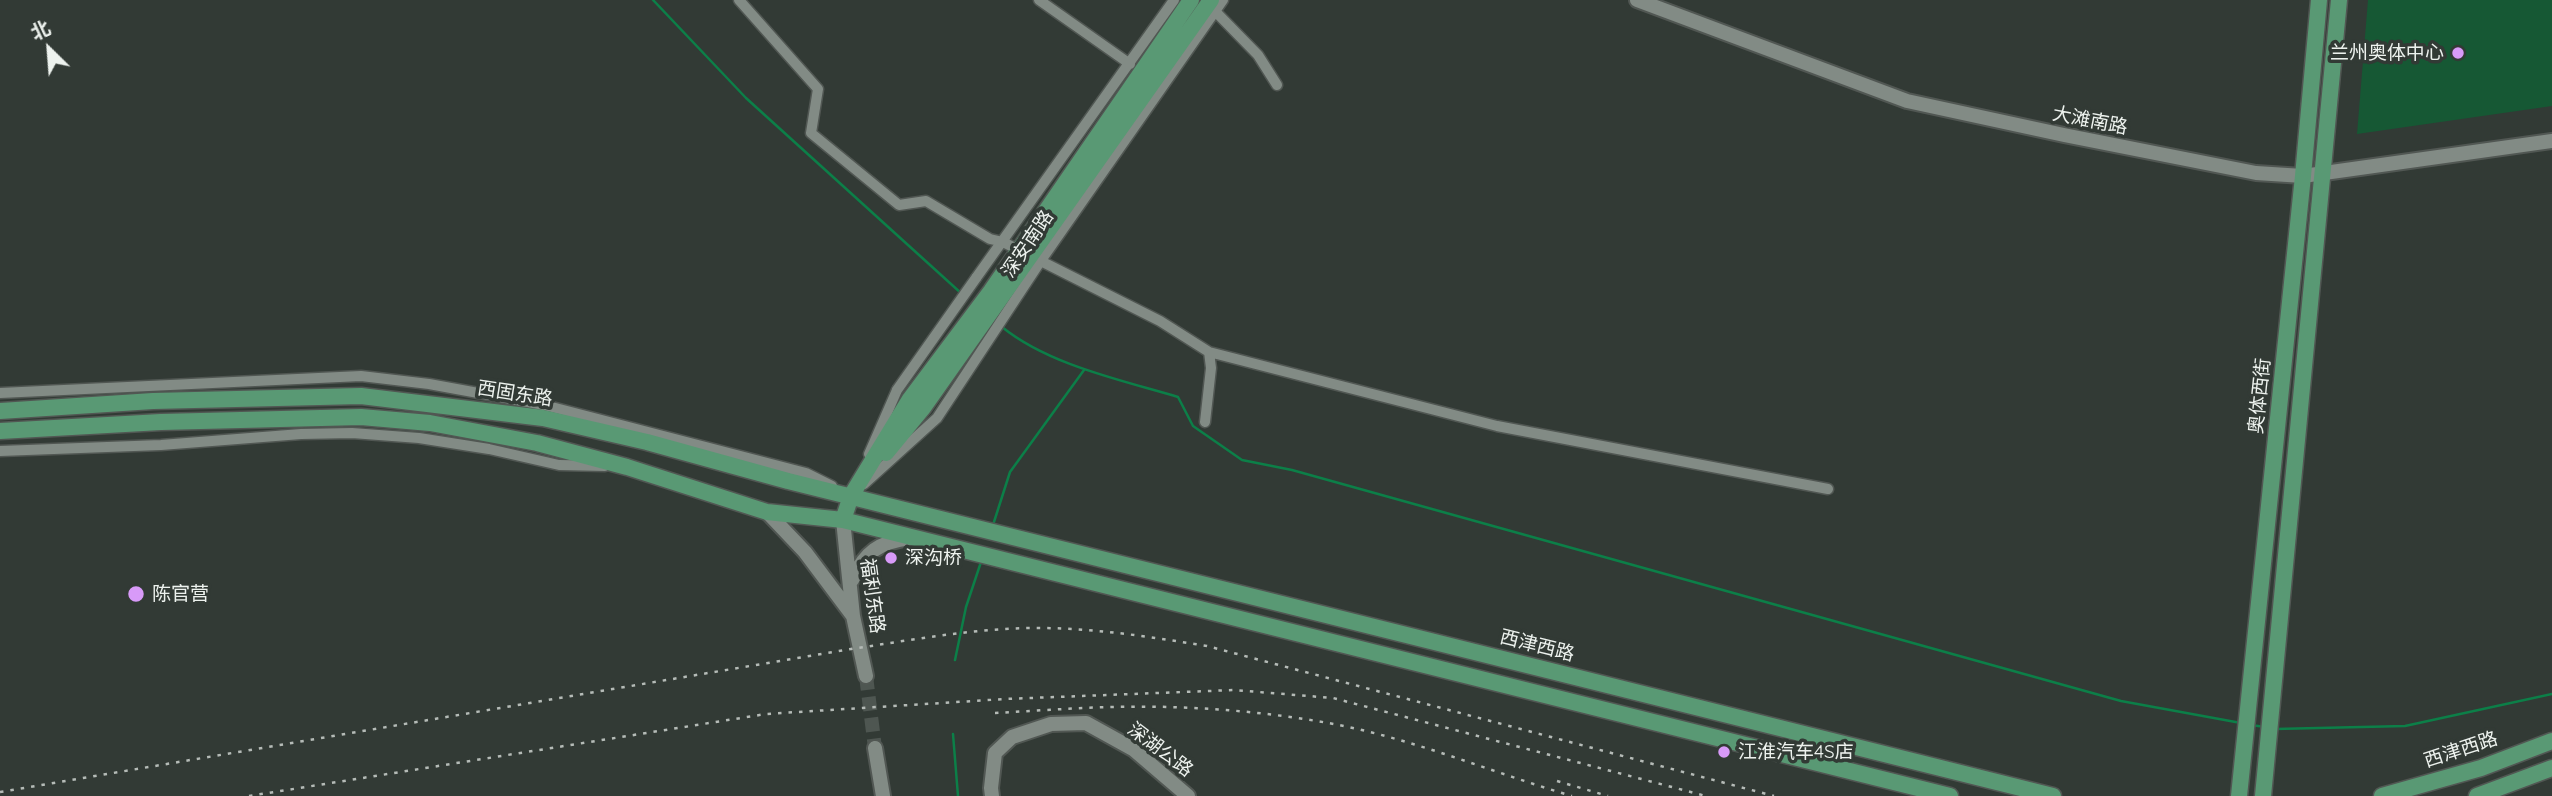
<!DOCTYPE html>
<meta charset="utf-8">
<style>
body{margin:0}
#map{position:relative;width:2552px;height:796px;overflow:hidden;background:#323a35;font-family:Quicksand,"Noto Sans SC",sans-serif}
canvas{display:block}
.north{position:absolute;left:14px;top:14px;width:70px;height:70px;-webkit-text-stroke:5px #323a35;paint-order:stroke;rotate:335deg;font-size:19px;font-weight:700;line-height:28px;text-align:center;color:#edf2ee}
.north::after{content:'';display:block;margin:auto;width:24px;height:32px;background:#edf2ee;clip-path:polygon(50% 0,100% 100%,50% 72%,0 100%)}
</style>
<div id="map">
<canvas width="2552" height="796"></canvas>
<div class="north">北</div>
</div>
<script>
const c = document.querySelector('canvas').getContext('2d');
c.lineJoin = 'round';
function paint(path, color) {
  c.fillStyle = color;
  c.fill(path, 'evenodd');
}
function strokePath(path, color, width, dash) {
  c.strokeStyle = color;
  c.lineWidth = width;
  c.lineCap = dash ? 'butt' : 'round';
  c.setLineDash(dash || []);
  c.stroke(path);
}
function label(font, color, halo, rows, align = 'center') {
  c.font = font + ' Quicksand,"Noto Sans SC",sans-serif';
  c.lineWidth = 7;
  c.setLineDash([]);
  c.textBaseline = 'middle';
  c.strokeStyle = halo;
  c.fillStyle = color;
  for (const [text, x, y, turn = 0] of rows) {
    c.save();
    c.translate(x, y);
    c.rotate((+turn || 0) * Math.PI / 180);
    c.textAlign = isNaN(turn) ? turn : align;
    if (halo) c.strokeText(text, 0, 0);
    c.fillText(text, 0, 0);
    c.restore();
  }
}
paint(new Path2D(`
 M2368 0H2552V106L2357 134Z`), '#165834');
strokePath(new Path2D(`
 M653 0 746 98 962 294
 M1002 327C1049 365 1121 380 1178 397L1193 426 1242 460 1292 470 2121 701 2241 723
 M993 525 1010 472 1084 370
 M955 660 966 607 981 562
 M2251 725 2265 727
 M2275 729 2405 726 2552 694
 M953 734 958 796`), '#0c7f48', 2.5);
strokePath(new Path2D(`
 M866 676 875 748`), '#4e5651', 14, [14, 7]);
const street = new Path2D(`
 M739 0 818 89 811 133 899 205 926 201 990 239 1003 242 1160 321 1209 352 1497 426 1828 489
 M1039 0 1130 64
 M1211 7 1258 55 1277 85
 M976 278 1174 0
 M0 393 361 376 429 384 544 405 806 473 832 486
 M1205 422 1211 368 1209 352
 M0 451 161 445 301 434 352 433 419 438 489 449 559 465 605 466
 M869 454 897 390
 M864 484 937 418 1040 262 1223 0`);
const secondary = new Path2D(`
 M1637 0 1907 101 2064 135 2256 173 2303 176 2552 141
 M767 512 805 552 853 616
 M843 520 853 616 866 676
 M852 580C865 552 879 542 910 538
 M875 748 883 796
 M992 796 991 788 995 753 1012 737 1051 724 1086 723 1133 749 1188 796`);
const primary = new Path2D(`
 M0 411 153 401 361 396 543 418 647 442 788 481 2053 796
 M0 431 161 422 361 417 430 423 537 443 627 467 767 512 843 520 1950 796
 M886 453 923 408 1211 0
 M843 520 851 496 910 399 991 291 1191 0
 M2239 796 2303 176 2319 0
 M2263 796 2339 0
 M2382 796 2481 768 2552 741
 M2477 796 2552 768`);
strokePath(street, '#515753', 13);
strokePath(secondary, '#515753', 18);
strokePath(primary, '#515753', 19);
strokePath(street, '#828b85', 10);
strokePath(secondary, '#828b85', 14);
strokePath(primary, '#599974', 16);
strokePath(new Path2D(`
 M995 713C1033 711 1072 708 1111 707 1187 705 1265 711 1339 725 1419 741 1494 773 1572 796
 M1557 781 1608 796
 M0 792 851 649C912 640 975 628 1037 628 1095 628 1151 637 1207 646L1774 796
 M249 796 766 714 1005 699 1234 690 1333 698 1706 796`), '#b5bbb7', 2.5, [3.5, 7]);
const streetBridge = new Path2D(`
 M897 390 976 278`);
strokePath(streetBridge, '#515753', 13, []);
strokePath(streetBridge, '#828b85', 10);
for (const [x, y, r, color] of [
 [2458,53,7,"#d89af8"],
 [891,558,7,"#d89af8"],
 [136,594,9,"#d89af8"],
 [1724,752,7,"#d89af8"]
]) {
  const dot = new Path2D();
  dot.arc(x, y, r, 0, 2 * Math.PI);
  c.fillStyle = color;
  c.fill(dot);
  strokePath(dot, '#323a35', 2.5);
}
label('19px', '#edf2ee', '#323a35', [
 ["兰州奥体中心",2444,53,"right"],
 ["深沟桥",905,558],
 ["陈官营",152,594],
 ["江淮汽车4S店",1738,752]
], 'left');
label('19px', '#edf2ee', '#323a35', [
 ["大滩南路",2090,121,11],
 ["深安南路",1028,244,-56],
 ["西固东路",515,394,9],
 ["奥体西街",2260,396,-84],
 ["福利东路",872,596,82],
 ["西津西路",1537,646,14],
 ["深湖公路",1160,750,37],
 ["西津西路",2461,750,-18]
]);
</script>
